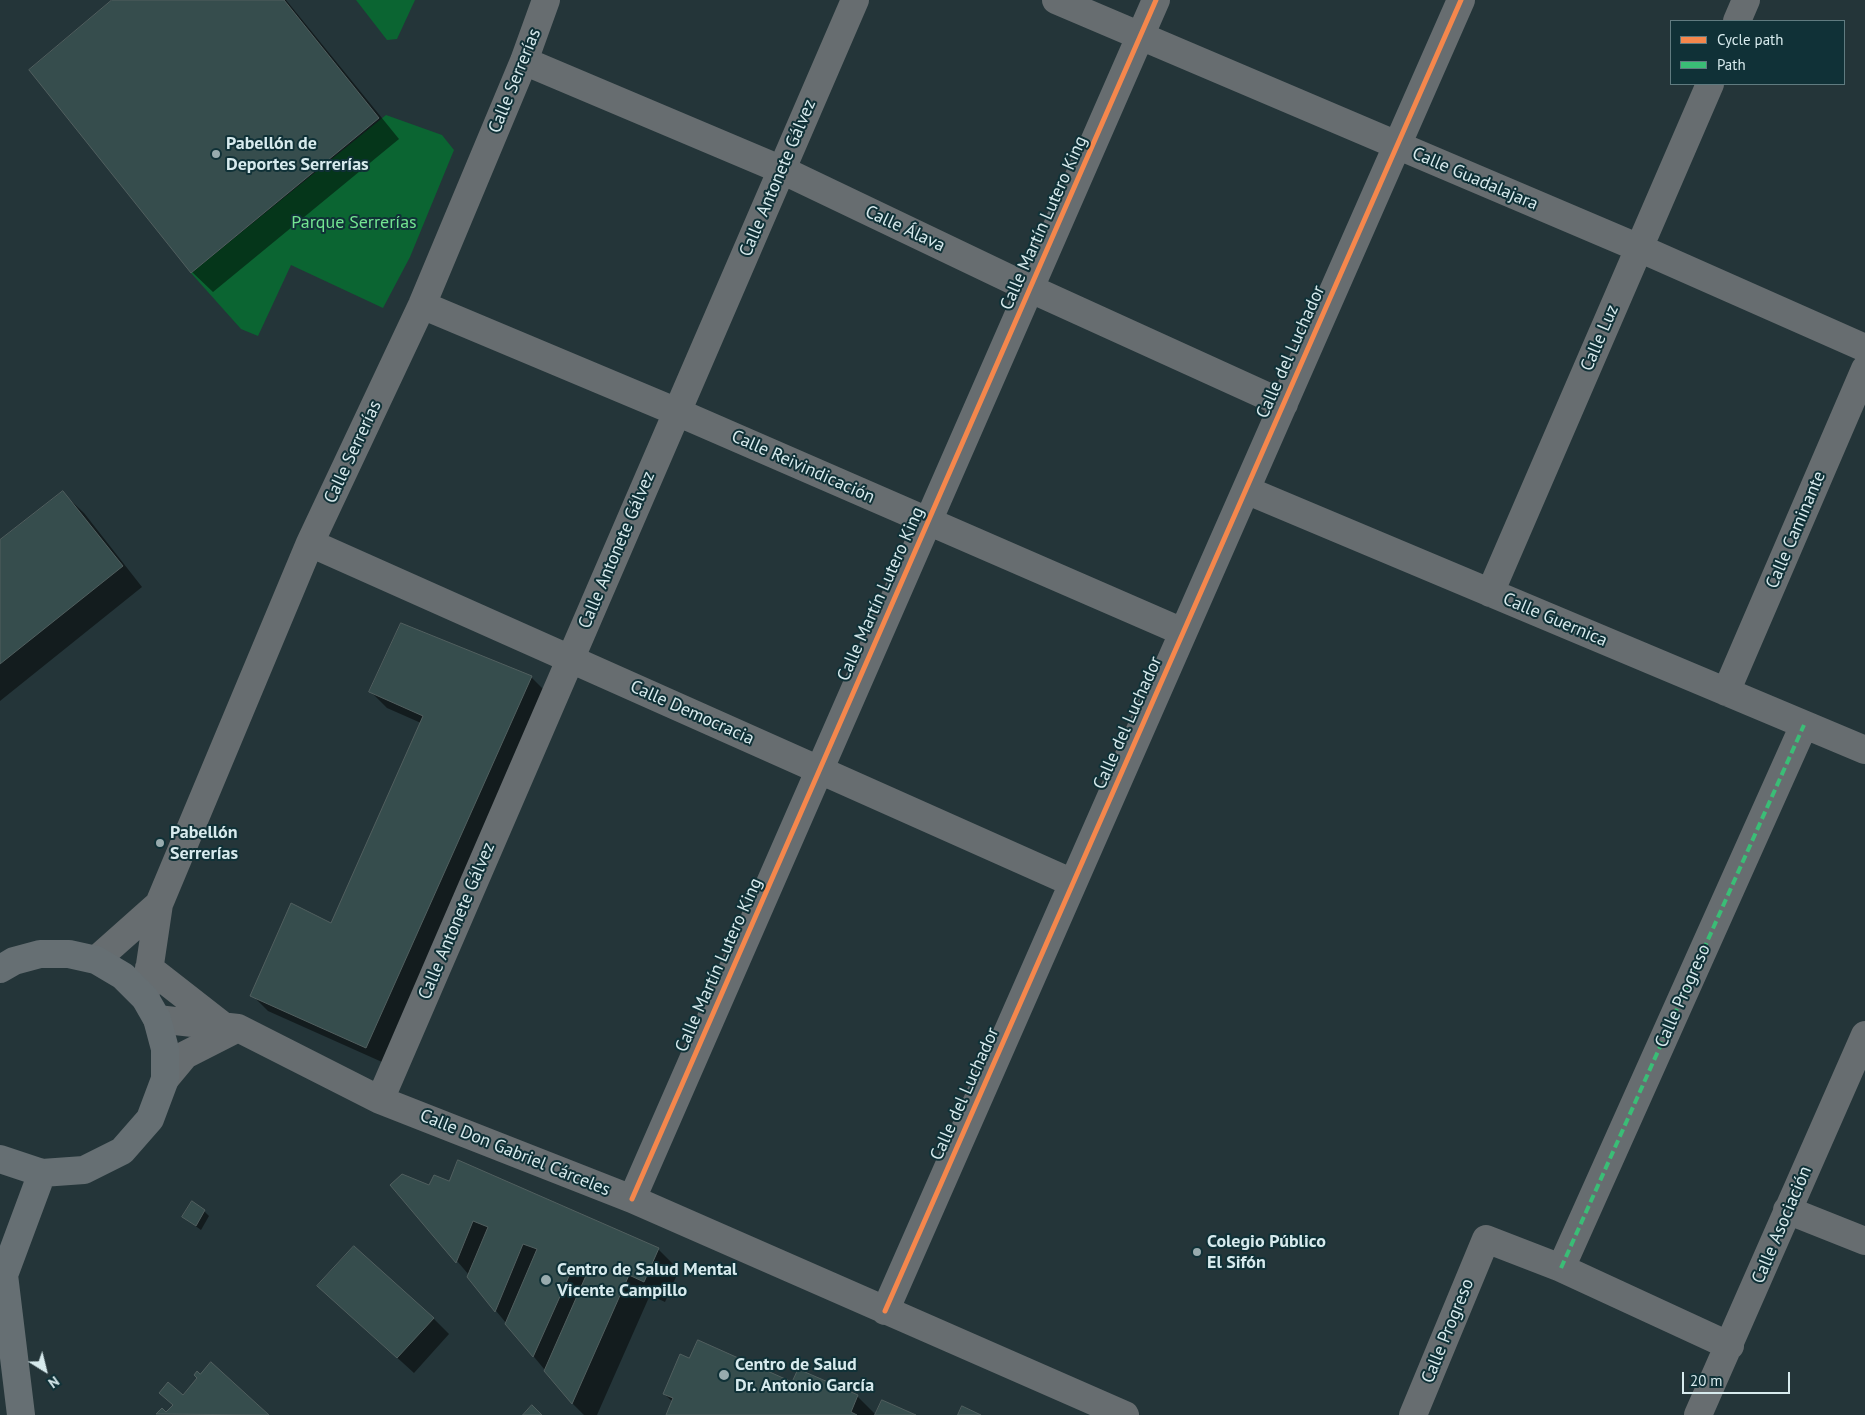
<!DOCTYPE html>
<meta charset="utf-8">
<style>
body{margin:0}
#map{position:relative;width:1865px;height:1415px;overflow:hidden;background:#243539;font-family:"PT Sans",sans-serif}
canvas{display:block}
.legend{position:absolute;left:1670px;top:20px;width:175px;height:65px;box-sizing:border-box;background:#103137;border:1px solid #607b80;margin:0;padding:6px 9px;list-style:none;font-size:15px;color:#d7eaed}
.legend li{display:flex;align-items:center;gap:10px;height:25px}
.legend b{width:25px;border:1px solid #607b80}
.north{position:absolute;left:20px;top:1345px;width:50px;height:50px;-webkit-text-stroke:4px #103137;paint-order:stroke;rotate:144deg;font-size:14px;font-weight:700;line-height:20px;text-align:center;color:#d7eaed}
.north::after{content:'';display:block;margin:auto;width:18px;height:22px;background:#d7eaed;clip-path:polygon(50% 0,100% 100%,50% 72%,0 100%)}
.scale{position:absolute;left:1682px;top:1372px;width:108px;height:22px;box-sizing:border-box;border:2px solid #d7eaed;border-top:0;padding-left:6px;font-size:15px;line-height:18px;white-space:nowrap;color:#d7eaed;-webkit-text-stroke:4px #103137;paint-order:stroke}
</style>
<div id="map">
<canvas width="1865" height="1415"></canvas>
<ul class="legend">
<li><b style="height:6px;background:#f5874c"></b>Cycle path</li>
<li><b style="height:6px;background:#3abd76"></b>Path</li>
</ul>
<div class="north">N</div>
<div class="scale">20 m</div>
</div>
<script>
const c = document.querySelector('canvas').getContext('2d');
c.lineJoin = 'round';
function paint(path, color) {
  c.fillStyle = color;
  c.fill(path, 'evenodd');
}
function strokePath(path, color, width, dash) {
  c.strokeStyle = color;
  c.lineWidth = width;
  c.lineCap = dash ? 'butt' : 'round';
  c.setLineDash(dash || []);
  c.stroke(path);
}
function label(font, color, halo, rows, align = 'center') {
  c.font = font + ' "PT Sans",sans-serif';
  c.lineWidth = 4;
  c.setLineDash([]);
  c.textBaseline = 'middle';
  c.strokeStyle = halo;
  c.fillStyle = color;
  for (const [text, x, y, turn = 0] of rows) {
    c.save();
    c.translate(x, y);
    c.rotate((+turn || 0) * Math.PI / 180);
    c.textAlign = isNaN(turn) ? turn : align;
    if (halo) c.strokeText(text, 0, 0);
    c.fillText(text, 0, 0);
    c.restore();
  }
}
paint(new Path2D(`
 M356 0H415L397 39 387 40Z
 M386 115 442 135 454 150 410 257 383 308 291 265 258 336 241 329 191 273Z`), '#0b6532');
paint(new Path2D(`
 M114 0H286L399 139 213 292 192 272Z
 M63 493 84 513 142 587 0 701V542Z
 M531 677 547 693 382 1062 268 1011 252 995 331 925 421 723 387 708 371 692Z
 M392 1185 429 1187 658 1249 679 1270 665 1302 650 1295 597 1415H584L573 1404 468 1277 469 1275Z
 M204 1211 209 1216 201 1230 183 1217Z
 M335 1301 433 1318 449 1334 414 1373Z
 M690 1359 857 1396 876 1415H667L673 1402 664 1394Z
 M211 1364 267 1415 157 1414H166Z`), '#0007');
const building = new Path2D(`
 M112 0H284L379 118 191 273 29 70Z
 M63 491 123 566 0 664V540Z
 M401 623 532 676 366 1048 250 996 291 903 331 923 423 716 369 692Z
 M458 1160 659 1248 644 1282 629 1275 572 1404 544 1371 588 1271 574 1265 533 1357 505 1324 537 1249 523 1244 495 1312 467 1277 488 1227 473 1221 456 1263 390 1185 402 1174 429 1185 434 1175 449 1181Z
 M192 1201 205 1210 196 1226 182 1217Z
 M354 1246 434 1318 397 1358 317 1286Z
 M698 1340 792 1382 798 1369 858 1395 851 1412 857 1415H666L673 1398 663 1394 680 1354 689 1358Z
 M211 1362 269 1415 156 1414 162 1408 166 1412 173 1405 159 1393 168 1382 183 1395 197 1378 194 1375 197 1371 200 1374Z
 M882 1400 916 1415H875Z
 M532 1405 542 1415H523Z
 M962 1406 981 1415H958Z`);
paint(building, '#364d4d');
strokePath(building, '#515f5f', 1);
strokePath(new Path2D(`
 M1056 0 1639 248 1865 348
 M1737 21 1746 0
 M524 61 782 170 1031 289 1284 404
 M422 305 677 412 1183 632
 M1246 490 1865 750
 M310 543 1073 883
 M1490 593 1710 84
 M1726 692 1865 369
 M96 960 159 904
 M149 968 222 1025
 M145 998 159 904 310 543 422 305 524 61 546 0
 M157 1019 238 1028 380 1100 632 1199 1125 1415
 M165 1079 185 1055 238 1028
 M380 1100 855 0
 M632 1199 1156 0
 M1787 1210 1865 1241
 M1561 1268 1804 725
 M885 1311 1461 0
 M1413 1415 1486 1239 1561 1268 1730 1346
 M1698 1415 1865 1035`), '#676d70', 28);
strokePath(new Path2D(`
 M0 969 14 961 40 954H69L96 960 123 976 145 998 157 1019 165 1049V1079L150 1119 122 1151 84 1170 42 1173 0 1159
 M0 1261 4 1275 21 1415
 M4 1275 42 1173`), '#666f73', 28);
strokePath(new Path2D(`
 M1561 1268 1804 725`), '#3abd76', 4, [8, 4]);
strokePath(new Path2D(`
 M632 1199 1156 0
 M885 1311 1461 0`), '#f5874c', 5);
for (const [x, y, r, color] of [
 [216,154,5,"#98abae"],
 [160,843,5,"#98abae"],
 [1197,1252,5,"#98abae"],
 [546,1280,6,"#98abae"],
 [724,1375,6,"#98abae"]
]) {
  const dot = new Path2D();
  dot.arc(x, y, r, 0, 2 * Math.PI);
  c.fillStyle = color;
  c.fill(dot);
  strokePath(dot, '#103137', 2);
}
label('18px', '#d7eaed', '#103137', [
 ["Calle Serrerías",515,81,-68],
 ["Calle Antonete Gálvez",778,178,-67],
 ["Calle Guadalajara",1475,179,23],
 ["Calle Martín Lutero King",1044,223,-66],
 ["Calle Álava",905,229,25],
 ["Calle Luz",1600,338,-67],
 ["Calle del Luchador",1291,352,-66],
 ["Calle Serrerías",353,452,-65],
 ["Calle Reivindicación",803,467,24],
 ["Calle Caminante",1796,530,-67],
 ["Calle Antonete Gálvez",617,550,-67],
 ["Calle Martín Lutero King",881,594,-66],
 ["Calle Guernica",1555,620,23],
 ["Calle Democracia",692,713,24],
 ["Calle del Luchador",1128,723,-66],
 ["Calle Antonete Gálvez",457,921,-67],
 ["Calle Martín Lutero King",719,965,-66],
 ["Calle Progreso",1683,996,-66],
 ["Calle del Luchador",965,1094,-66],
 ["Calle Don Gabriel Cárceles",515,1153,22],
 ["Calle Asociación",1782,1225,-67],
 ["Calle Progreso",1448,1331,-68]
]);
label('bold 18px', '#d7eaed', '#103137', [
 ["Pabellón de",226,144],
 ["Deportes Serrerías",226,165],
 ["Pabellón",170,833],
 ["Serrerías",170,854],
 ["Colegio Público",1207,1242],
 ["El Sifón",1207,1263],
 ["Centro de Salud Mental",557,1270],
 ["Vicente Campillo",557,1291],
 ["Centro de Salud",735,1365],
 ["Dr. Antonio García",735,1386]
], 'left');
label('18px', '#73e591', '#103137', [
 ["Parque Serrerías",354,223]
]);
</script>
